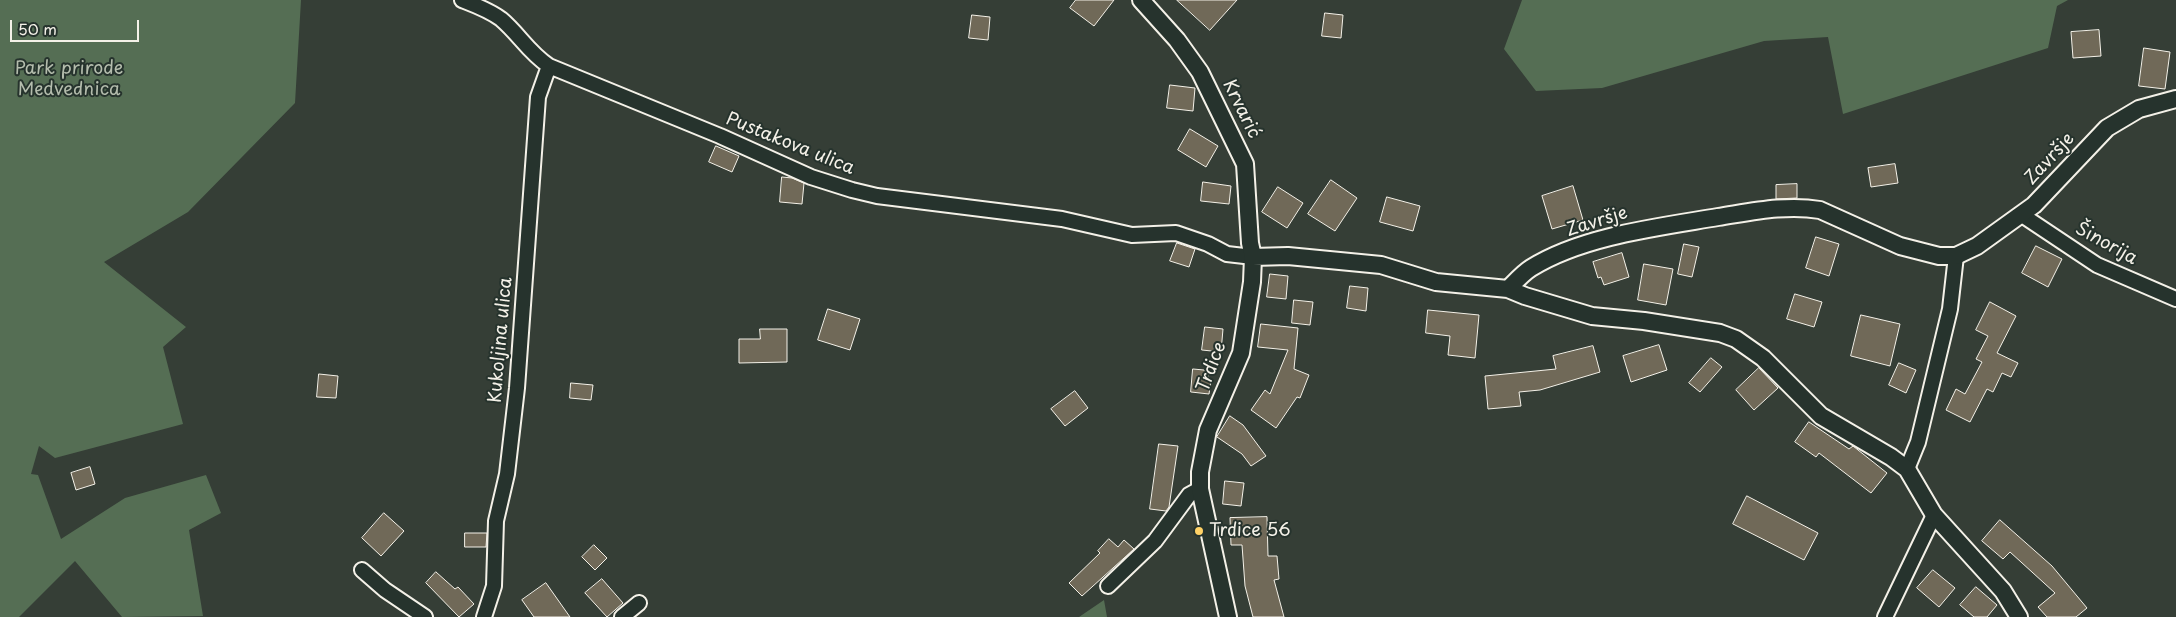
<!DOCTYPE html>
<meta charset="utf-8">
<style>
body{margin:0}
#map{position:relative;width:2176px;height:617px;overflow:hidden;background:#353e36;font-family:"Playpen Sans",sans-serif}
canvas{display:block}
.scale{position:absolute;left:10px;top:20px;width:129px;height:22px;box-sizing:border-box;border:2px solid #f4f1e8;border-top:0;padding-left:6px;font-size:15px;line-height:18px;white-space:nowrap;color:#f4f1e8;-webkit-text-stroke:4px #26332d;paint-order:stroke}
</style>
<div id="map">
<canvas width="2176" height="617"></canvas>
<div class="scale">50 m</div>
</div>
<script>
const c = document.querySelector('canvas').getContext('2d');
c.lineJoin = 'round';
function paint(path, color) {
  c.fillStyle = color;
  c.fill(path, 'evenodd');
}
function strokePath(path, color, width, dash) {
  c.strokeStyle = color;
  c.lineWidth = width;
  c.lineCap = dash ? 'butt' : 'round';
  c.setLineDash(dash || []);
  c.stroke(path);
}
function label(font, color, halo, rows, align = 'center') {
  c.font = font + ' "Playpen Sans",sans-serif';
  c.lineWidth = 4;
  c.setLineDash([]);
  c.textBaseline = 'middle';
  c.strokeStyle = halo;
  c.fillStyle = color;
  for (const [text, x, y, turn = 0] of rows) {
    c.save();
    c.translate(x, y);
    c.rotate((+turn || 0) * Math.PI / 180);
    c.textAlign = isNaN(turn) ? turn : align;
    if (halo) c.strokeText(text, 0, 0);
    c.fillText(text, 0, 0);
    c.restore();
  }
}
paint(new Path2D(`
 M0 0H301L295 103 188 212 104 262 186 327 163 347 183 424 55 458 39 446 31 474 38 475 61 539 125 498 206 475 221 513 189 530 203 616 122 617 75 561 19 617H0Z
 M1522 0H2068L2057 6 2048 48 1843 114 1828 37 1764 41 1602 88 1536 91 1504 49Z
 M1104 600 1107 617H1079Z`), '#556e54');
const building = new Path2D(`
 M1076 0H1114L1094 26 1070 8Z
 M1177 0H1237L1210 30Z
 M1325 13 1343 15 1341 38 1322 36Z
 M972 15 990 17 988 40 969 38Z
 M2099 30 2101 56 2073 58 2071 32Z
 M2144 48 2170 52 2165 89 2139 86Z
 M1170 85 1195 88 1193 111 1167 108Z
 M1190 129 1218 146 1206 167 1178 150Z
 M716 146 739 156 732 172 709 162Z
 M1895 164 1898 183 1871 187 1868 168Z
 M782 177 792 178 804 183 802 204 780 202Z
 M1331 180 1357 198 1335 231 1308 214Z
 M1203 182 1231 186 1229 204 1201 201Z
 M1797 184V198L1776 199V185Z
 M1573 186 1583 220 1552 229 1542 196Z
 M1278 187 1303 203 1287 228 1262 212Z
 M1387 197 1420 206 1413 231 1380 222Z
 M1816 237 1839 244 1829 276 1806 268Z
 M1177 243 1195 249 1189 267 1170 261Z
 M1684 244 1699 247 1692 277 1678 274Z
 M2036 246 2062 259 2048 287 2022 273Z
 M1622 253 1629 277 1604 285 1601 277 1598 278 1593 262Z
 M1644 264 1673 269 1666 305 1638 300Z
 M1270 274 1288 276 1286 299 1267 297Z
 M1350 286 1368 288 1366 311 1347 308Z
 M1795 294 1822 302 1814 327 1787 319Z
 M1294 300 1313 302 1310 325 1292 323Z
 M1990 302 2016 316 1997 353 2018 363 2011 377 2002 373 1993 392 1987 389 1970 422 1946 410 1956 389 1965 394 1982 362 1976 359 1988 336 1976 330Z
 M828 309 860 319 850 350 818 340Z
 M1428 310 1479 315 1475 358 1448 355 1450 336 1426 333Z
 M1861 315 1900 324 1890 366 1851 356Z
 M1261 324 1298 328 1294 369 1309 375 1300 398 1297 397 1276 428 1251 410 1265 390 1270 394 1288 350 1258 347Z
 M1205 327 1223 329 1221 352 1202 350Z
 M760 329H787V362L739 363V339H760Z
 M1659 345 1667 370 1631 382 1623 356Z
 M1593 346 1600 372 1540 390 1519 392 1521 406 1488 409 1485 376 1556 369 1553 356Z
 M1711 358 1722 367 1700 392 1689 383Z
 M1899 363 1916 370 1906 393 1889 385Z
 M1759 368 1778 388 1754 410 1736 390Z
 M1193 369 1204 370 1211 380 1209 394 1191 392Z
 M319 374 338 376 336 398 317 397Z
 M571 383 593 385 591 400 570 398Z
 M1075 391 1088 408 1065 426 1051 409Z
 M1230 416 1243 425 1266 456 1251 466 1242 454 1217 437Z
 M1809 422 1849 449 1853 446 1887 473 1871 493 1819 453 1816 457 1795 442Z
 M1159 444 1178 446 1169 507 1166 511 1150 509Z
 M90 467 95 484 76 490 71 473Z
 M1225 481 1244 483 1241 506 1223 504Z
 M1747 496 1818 533 1804 560 1733 524Z
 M384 513 404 531 381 556 362 538Z
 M1267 517 1268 556H1277L1279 579 1274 580 1284 617H1253L1245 586 1242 545H1231L1230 518Z
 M2000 520 2052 566 2087 608 2076 617H2047L2038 607 2055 593 2010 552 2003 559 1982 541Z
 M465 533H487L486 547H465Z
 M1109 539 1118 547 1124 540 1134 549 1082 596 1069 583 1100 553 1098 551Z
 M594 545 607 558 595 570 582 557Z
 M1933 570 1955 588 1939 607 1917 588Z
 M436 572 455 589 458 587 474 604 459 617 426 583Z
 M602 579 623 603 607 617 585 593Z
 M546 583 570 617H534L522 600Z
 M1976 587 1997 605 1987 617H1974L1960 605Z`);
paint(building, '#706958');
strokePath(building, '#f4f1e8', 1);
const minor = new Path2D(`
 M462 0C475 5 489 10 501 19 519 34 528 52 549 66L720 136 811 177 852 190 877 196 1062 219 1132 235 1176 233 1208 244 1227 254 1253 257
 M2022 215 2097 265 2176 299
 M1907 469 1918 442 1950 309 1956 256
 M362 570 385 590 425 617
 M1108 586 1155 541 1189 495 1200 489
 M484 617 494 586 496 521 507 474 517 388 538 97 549 66
 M622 617 639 603
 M1885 617 1934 515`);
const tertiary = new Path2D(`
 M1141 0 1177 40 1200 72 1245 164 1250 243 1253 257 1252 282 1241 353 1208 430 1200 472V489L1228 617
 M1253 257 1288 256 1381 265 1436 282 1508 289 1525 296 1592 316 1644 321 1720 333 1736 339 1763 358 1821 416 1891 457 1907 469 1934 515 2003 591 2019 617
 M1508 289C1515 282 1523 273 1531 268 1582 236 1659 227 1718 217 1751 212 1786 204 1820 210L1900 246 1939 256H1956L1977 246 2034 205 2107 128 2139 109 2176 99`);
strokePath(minor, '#f4f1e8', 18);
strokePath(tertiary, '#f4f1e8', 20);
strokePath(minor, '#26332d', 14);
strokePath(tertiary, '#26332d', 16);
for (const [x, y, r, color] of [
 [1199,531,5,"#ffd166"]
]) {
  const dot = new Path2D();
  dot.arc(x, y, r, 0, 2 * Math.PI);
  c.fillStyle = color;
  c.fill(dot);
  strokePath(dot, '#26332d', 2);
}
label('18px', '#b4bdad', '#26332d', [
 ["Park prirode",69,69],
 ["Medvednica",69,90]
]);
label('18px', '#f4f1e8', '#26332d', [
 ["Krvarić",1241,109,64],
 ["Pustakova ulica",790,144,22],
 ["Završje",2050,159,-47],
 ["Završje",1597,222,-17],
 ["Šinorija",2106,244,29],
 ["Kukoljina ulica",501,340,-85],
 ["Trdice",1212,367,-69]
]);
label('18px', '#f4f1e8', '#26332d', [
 ["Trdice 56",1209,531]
], 'left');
</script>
